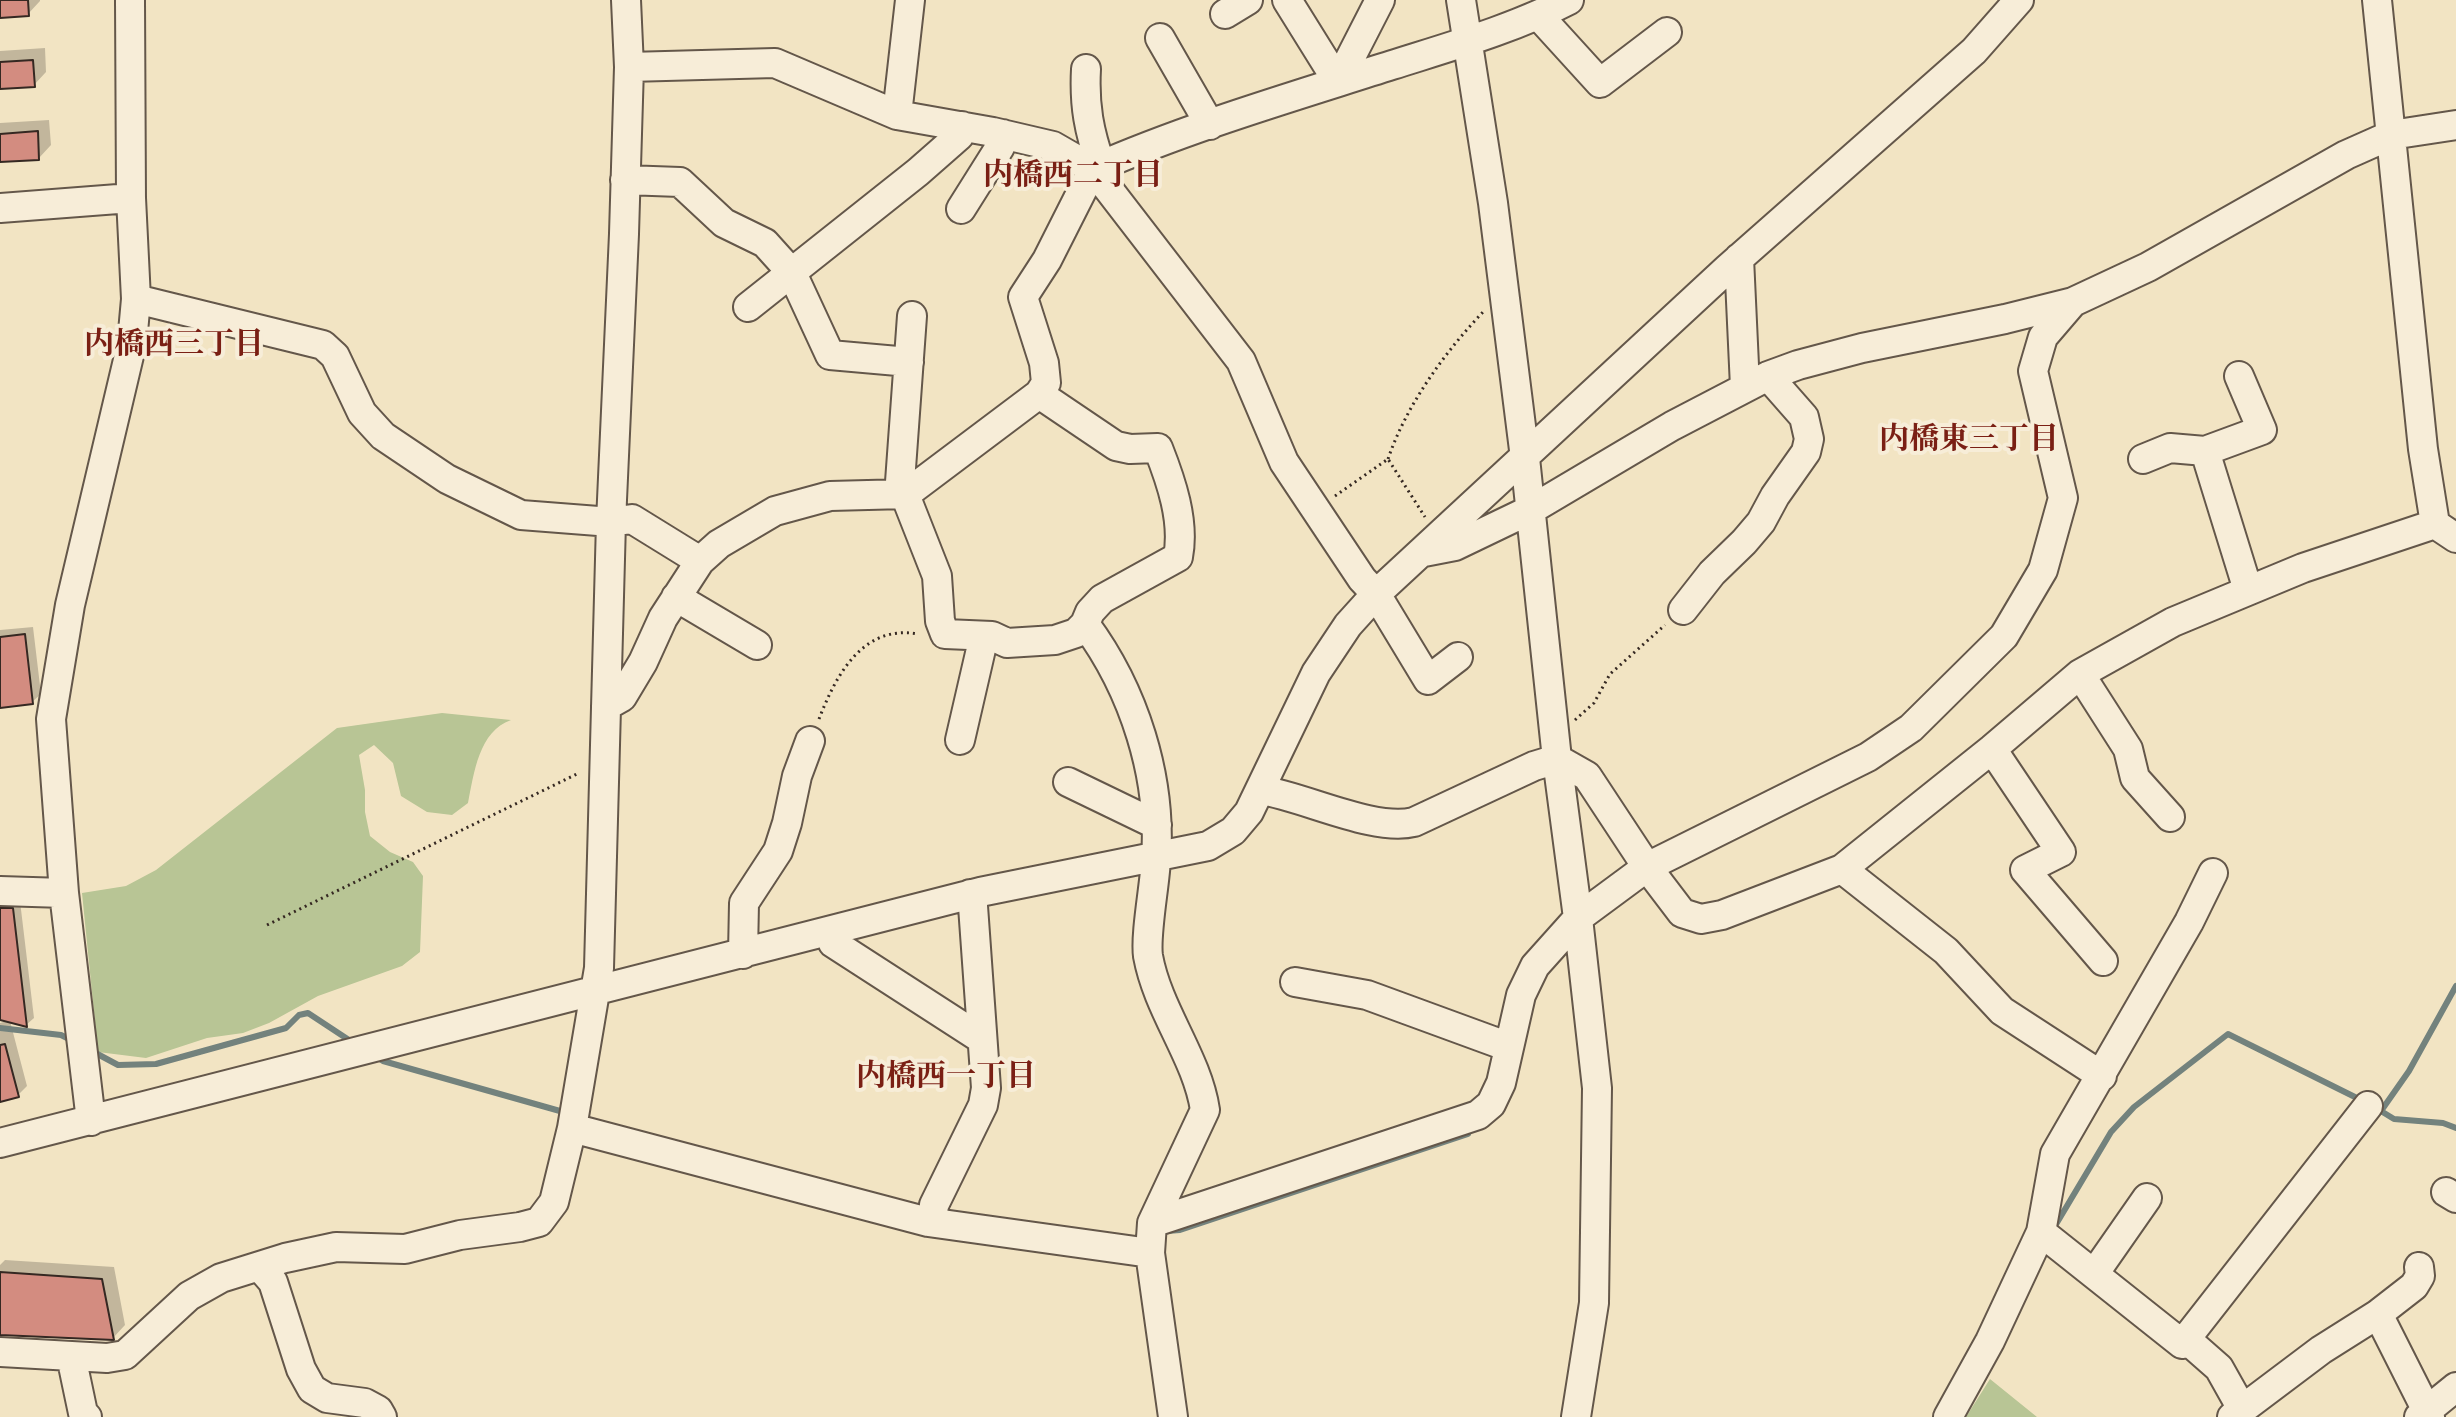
<!DOCTYPE html>
<meta charset="utf-8">
<style>
body{margin:0}
canvas{display:block;background:#f2e4c3}
</style>
<canvas width="2456" height="1417"></canvas>
<script>
const c = document.querySelector('canvas').getContext('2d');
c.lineJoin = 'round';
function paint(path, color) {
  c.fillStyle = color;
  c.fill(path, 'evenodd');
}
function strokePath(path, color, width, dash) {
  c.strokeStyle = color;
  c.lineWidth = width;
  c.lineCap = dash ? 'butt' : 'round';
  c.setLineDash(dash || []);
  c.stroke(path);
}
function label(font, color, halo, rows, align = 'center') {
  c.font = font + ' "Sorts Mill Goudy","Noto Serif JP",serif';
  c.lineWidth = 8;
  c.setLineDash([]);
  c.textBaseline = 'middle';
  c.strokeStyle = halo;
  c.fillStyle = color;
  for (const [text, x, y, turn = 0] of rows) {
    c.save();
    c.translate(x, y);
    c.rotate((+turn || 0) * Math.PI / 180);
    c.textAlign = isNaN(turn) ? turn : align;
    if (halo) c.strokeText(text, 0, 0);
    c.fillText(text, 0, 0);
    c.restore();
  }
}
paint(new Path2D(`
 M442 713 511 720C479 731 474 773 468 803L452 815 427 812 401 796 393 763 374 745 359 755 365 790V812L370 836 390 852 413 862 423 876 420 952 402 966 318 996 269 1023 243 1033 207 1038 146 1058 98 1052 82 893 126 886 156 870 337 728Z
 M1990 1379 2037 1417H1966Z`), '#b8c595');
paint(new Path2D(`
 M0 0H40V1L28 14 0 16Z
 M45 48 46 72 34 85 0 87V51Z
 M49 120 51 145 39 158 0 160V123Z
 M33 627 41 694 32 702 0 706V630Z
 M0 899 20 901 34 1018 26 1025 10 1021 27 1086 18 1095 6 1098 0 1103V1023L10 1020 0 1018Z
 M5 1260 114 1267 125 1325 113 1338 0 1322V1265Z`), '#0003');
strokePath(new Path2D(`
 M0 1028 61 1035 73 1041
 M90 1050 118 1065 156 1064 286 1028 299 1015 308 1013 352 1042
 M375 1056 383 1061 567 1113
 M2376 1108 2394 1119 2443 1123 2456 1128
 M2381 1111 2409 1071 2456 986
 M2055 1226 2111 1132 2134 1107 2228 1034 2363 1101
 M1167 1231 1180 1230 1468 1134`), '#73827d', 6);
const building = new Path2D(`
 M0 0H28L29 16 0 18Z
 M33 60 35 87 0 89V62Z
 M38 131 39 160 0 162V134Z
 M25 634 33 704 0 708V637Z
 M0 908H13L27 1027 0 1020Z
 M5 1044 19 1097 0 1102V1045Z
 M0 1272 102 1279 114 1340 0 1335Z`);
paint(building, '#d38c80');
strokePath(building, '#352822', 2);
const minor = new Path2D(`
 M1287 0 1338 82
 M1461 0 1493 203 1525 458 1557 759 1578 918 1597 1088 1594 1303 1576 1417
 M2377 0 2423 449 2435 524 2456 538
 M1225 14 1248 0
 M1539 16 1600 83 1667 32
 M1160 38 1210 125
 M629 67 775 63 897 115 993 132 1053 146 1093 169 1241 361 1284 462 1362 579 1376 594 1428 680 1458 657
 M1086 69C1084 106 1089 131 1101 166
 M1338 82 1380 0
 M897 115 910 0
 M625 180 680 182 724 223 765 243 792 273 830 355 909 362
 M0 208 131 198
 M961 209 1000 147 1003 134
 M1739 258 1745 387
 M136 299 323 345 335 356 362 413 383 436 447 479 521 515 611 522 632 519 700 561
 M748 307 918 172 959 136 962 126
 M912 316 900 482 937 576 940 621 945 634 992 636 1007 643 1055 640 1076 633 1085 624 1090 612 1102 599 1178 557C1185 521 1171 481 1158 448L1130 449 1116 446 1039 394
 M2205 451 2262 430 2239 376
 M2143 459 2170 448 2205 451 2248 590
 M1424 552 1455 546 1532 509 1672 426 1768 376 1798 365 1862 348 2005 319 2073 302 2148 267 2346 155 2391 135 2456 125
 M676 597 757 645
 M1683 610 1712 573 1744 542 1761 522 1775 496 1806 452 1809 439 1804 417 1768 376
 M1085 624C1134 690 1162 777 1156 859 1155 884 1145 934 1148 956 1158 1011 1197 1057 1205 1110L1152 1223 1150 1253 1173 1417
 M2080 674 2128 749 2135 778 2170 817
 M606 706 622 697 643 662 663 618 700 561 719 544 775 511 830 496 906 494 1039 394 1046 383 1044 363 1023 297 1047 260 1093 169C1189 127 1292 97 1392 65 1452 46 1513 29 1569 0
 M960 740 984 636
 M1992 749 2061 852 2025 870 2103 961
 M1068 782 1157 825
 M1261 790C1305 797 1374 832 1414 822L1534 766 1557 759 1587 776 1647 867 1682 913 1701 919 1722 915 1842 869 1992 749 2080 674 2173 622 2303 568 2435 524
 M1842 869 1946 951 2002 1011 2102 1076
 M0 891 64 893
 M830 931 833 943 977 1036H982
 M743 954 744 903 778 851 787 823 797 776 810 741
 M1295 982 1367 995 1509 1047
 M91 1121 64 893 51 719 70 605 132 343 136 299 131 198 130 0
 M572 1128 928 1222 1150 1253
 M0 1143 980 892 1208 846 1233 831 1249 812 1316 673 1348 625 1376 594 1727 269 1974 51 2019 0
 M2446 1192 2456 1198
 M932 1222 934 1205 983 1105 986 1088 973 906 970 894
 M1152 1223 1478 1115 1491 1104 1501 1083 1521 995 1535 966 1578 918 1647 867 1868 757 1911 728 2004 636 2043 570 2063 498 2033 371 2043 337 2073 302
 M2041 1232 2182 1344 2368 1106
 M260 1267 273 1282 301 1369 312 1389 327 1398 365 1403 378 1410 382 1417
 M2094 1274 2147 1198
 M2378 1314 2414 1286 2420 1276 2419 1267
 M2186 1339 2219 1368 2242 1409
 M0 1352 107 1358 125 1355 189 1296 221 1278 285 1258 336 1247 405 1249 460 1235 520 1227 539 1222 554 1202 572 1128 599 968 611 522 624 234 629 67 626 0
 M71 1356 83 1413 87 1417
 M1948 1417 1990 1341 2041 1232 2055 1154 2189 922 2213 873
 M2232 1417 2321 1350 2378 1314 2430 1417
 M2419 1417 2456 1387`);
strokePath(minor, '#64574a', 32);
strokePath(new Path2D(`
 M1388 459C1406 406 1444 353 1483 312
 M1335 496 1388 459 1425 517
 M819 719C836 675 863 624 918 634
 M1575 720 1594 703 1610 674 1665 625
 M267 925 579 773`), '#352822', 3, [2, 4]);
strokePath(minor, '#f7edd8', 28);
label('bold 30px', '#7a1f14', '#f7edd8', [
 ["内橋西二丁目",1073,179],
 ["内橋西三丁目",174,348],
 ["内橋東三丁目",1969,443],
 ["内橋西一丁目",946,1080]
]);
</script>
